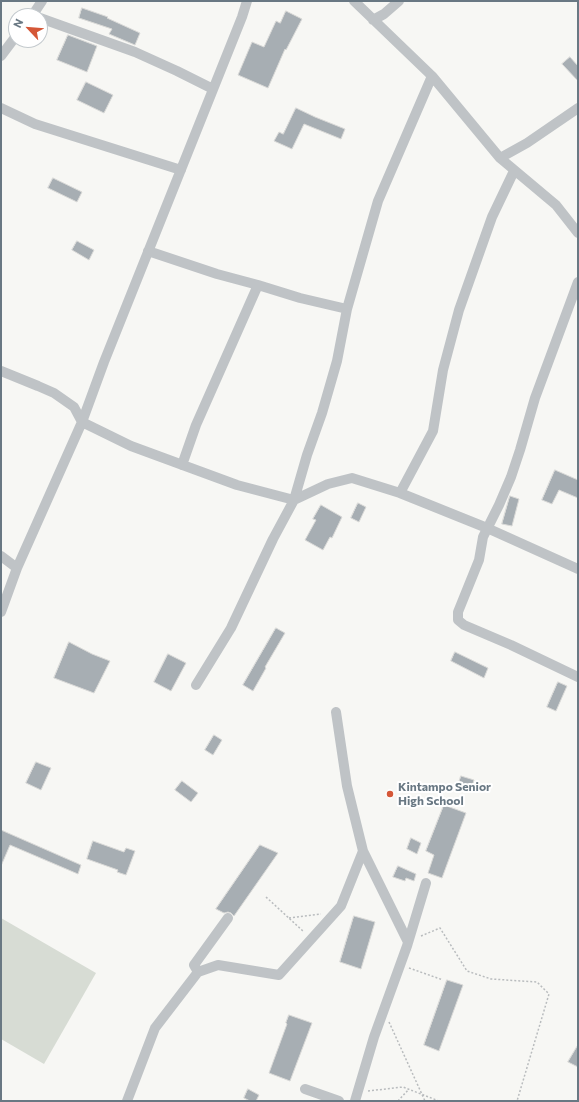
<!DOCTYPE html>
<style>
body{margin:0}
#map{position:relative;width:579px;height:1102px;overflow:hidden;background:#f7f7f4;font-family:Commissioner,sans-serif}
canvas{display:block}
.frame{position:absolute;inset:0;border:2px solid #697883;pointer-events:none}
.north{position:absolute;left:8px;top:8px;width:40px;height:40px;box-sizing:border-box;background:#fff;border:1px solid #c3c9cd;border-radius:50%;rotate:296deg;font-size:11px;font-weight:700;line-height:16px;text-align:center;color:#697883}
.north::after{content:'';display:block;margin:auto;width:14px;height:18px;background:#d55737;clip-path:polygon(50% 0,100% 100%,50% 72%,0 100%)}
</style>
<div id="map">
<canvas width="579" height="1102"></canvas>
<div class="frame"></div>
<div class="north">N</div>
</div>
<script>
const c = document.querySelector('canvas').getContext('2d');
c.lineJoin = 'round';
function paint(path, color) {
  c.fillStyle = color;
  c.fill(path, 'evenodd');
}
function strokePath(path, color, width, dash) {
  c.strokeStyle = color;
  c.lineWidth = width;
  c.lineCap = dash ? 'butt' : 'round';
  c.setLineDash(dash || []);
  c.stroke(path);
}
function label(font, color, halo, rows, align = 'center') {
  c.font = font + ' Commissioner,sans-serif';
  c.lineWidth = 4;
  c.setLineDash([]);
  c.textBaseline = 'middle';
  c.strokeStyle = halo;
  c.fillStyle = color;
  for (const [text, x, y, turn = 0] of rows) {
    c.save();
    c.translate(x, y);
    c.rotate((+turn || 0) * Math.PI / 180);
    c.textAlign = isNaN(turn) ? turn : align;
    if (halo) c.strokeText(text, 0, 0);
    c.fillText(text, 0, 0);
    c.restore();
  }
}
paint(new Path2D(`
 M1 918 96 973 44 1064 1 1039Z`), '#d7dcd4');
const building = new Path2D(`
 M82 8 108 17 107 18 140 33 135 45 109 34 112 29 79 18Z
 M286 11 302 19 286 50 285 49 268 88 238 75 252 42 264 47 276 21 280 23Z
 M68 35 97 46 87 72 57 60Z
 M570 57 578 66V81L562 64Z
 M86 82 113 95 104 113 77 100Z
 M296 108 315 117 345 129 341 139 304 124 292 149 274 141 279 132 283 134Z
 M53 178 82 192 77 202 48 188Z
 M77 241 94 250 89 260 72 250Z
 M555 470 578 480V498L559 490 552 504 542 500Z
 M510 496 519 499 512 526 502 524Z
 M358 503 366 507 359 522 351 518Z
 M321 505 342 517 332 538 330 537 323 550 305 540 316 520 313 519Z
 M276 628 285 633 265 667 266 668 253 691 243 685Z
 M69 642 92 654 110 661 94 693 54 678Z
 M455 652 488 668 484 678 451 661Z
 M168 654 186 663 171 691 154 682Z
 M558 682 567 686 556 711 547 707Z
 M214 735 222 740 213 755 205 750Z
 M36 762 51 768 41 790 26 783Z
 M461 776 474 780 471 790 458 786Z
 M182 781 198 793 191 802 175 790Z
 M444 805 466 813 442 878 428 873 434 855 426 851Z
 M1 830 81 865 78 874 10 845 1 866Z
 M411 838 421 843 417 854 407 849Z
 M93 841 124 852 126 848 135 851 126 875 117 872 118 870 87 859Z
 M260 845 278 853 234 916 231 913 228 912 224 913 216 909Z
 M398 866 416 874 414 881 406 878 405 881 393 877Z
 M354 916 375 922 361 969 340 962Z
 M447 980 463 985 439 1051 424 1045Z
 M289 1015 312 1023 290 1081 269 1073 287 1024 286 1023Z
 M578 1045V1067L568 1062Z
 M248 1089 259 1095 256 1101H250L244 1098Z`);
paint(building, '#a7aeb3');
strokePath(building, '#d9d9d7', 1);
strokePath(new Path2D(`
 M266 897 304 932
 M289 918 321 914
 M421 936 440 928 467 971 491 979 537 982 549 994 517 1101
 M409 968 443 980
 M389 1022 425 1101
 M368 1091 403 1087 439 1101
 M398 1101 409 1089`), '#b9bcbe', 1.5, [2, 2]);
strokePath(new Path2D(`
 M354 1 432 76 500 158 556 205 578 233
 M32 16 42 1
 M40 18 135 52 177 71 213 89
 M373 20 384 14 399 1
 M1 56 16 36
 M1 108 35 124 181 170
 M500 158 527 143 578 108
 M148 251 217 274 258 285
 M578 282 535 398 520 450 511 477 499 505 483 537 479 560 458 612V620L464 625 511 645 578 677
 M1 371 38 386 54 393 74 407 82 422 131 446 237 485 294 500 273 539 231 628 196 685
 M182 465 196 425 258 285 300 298 347 309
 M400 493 433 431 443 370 459 310 492 217 514 171
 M294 500 307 455 322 413 337 361 347 309 378 201 432 76
 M294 500 328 484 352 478 400 493 487 528 578 569
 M1 556 17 568
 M1 612 17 568 82 422 104 362 242 17 247 1
 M363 851 408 942
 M198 972 194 965 228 918
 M305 1089 339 1101
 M127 1101 155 1028 198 972 218 965 279 975 341 906 363 851 347 786 336 712
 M355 1101 374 1037 407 946 426 883`), '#bfc3c6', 10);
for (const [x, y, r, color] of [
 [390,794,4,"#d55737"]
]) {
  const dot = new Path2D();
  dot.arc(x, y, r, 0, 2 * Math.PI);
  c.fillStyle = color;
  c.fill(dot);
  strokePath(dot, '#fff', 1.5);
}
label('bold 12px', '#697883', '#fff', [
 ["Kintampo Senior",398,787],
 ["High School",398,801]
], 'left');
</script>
